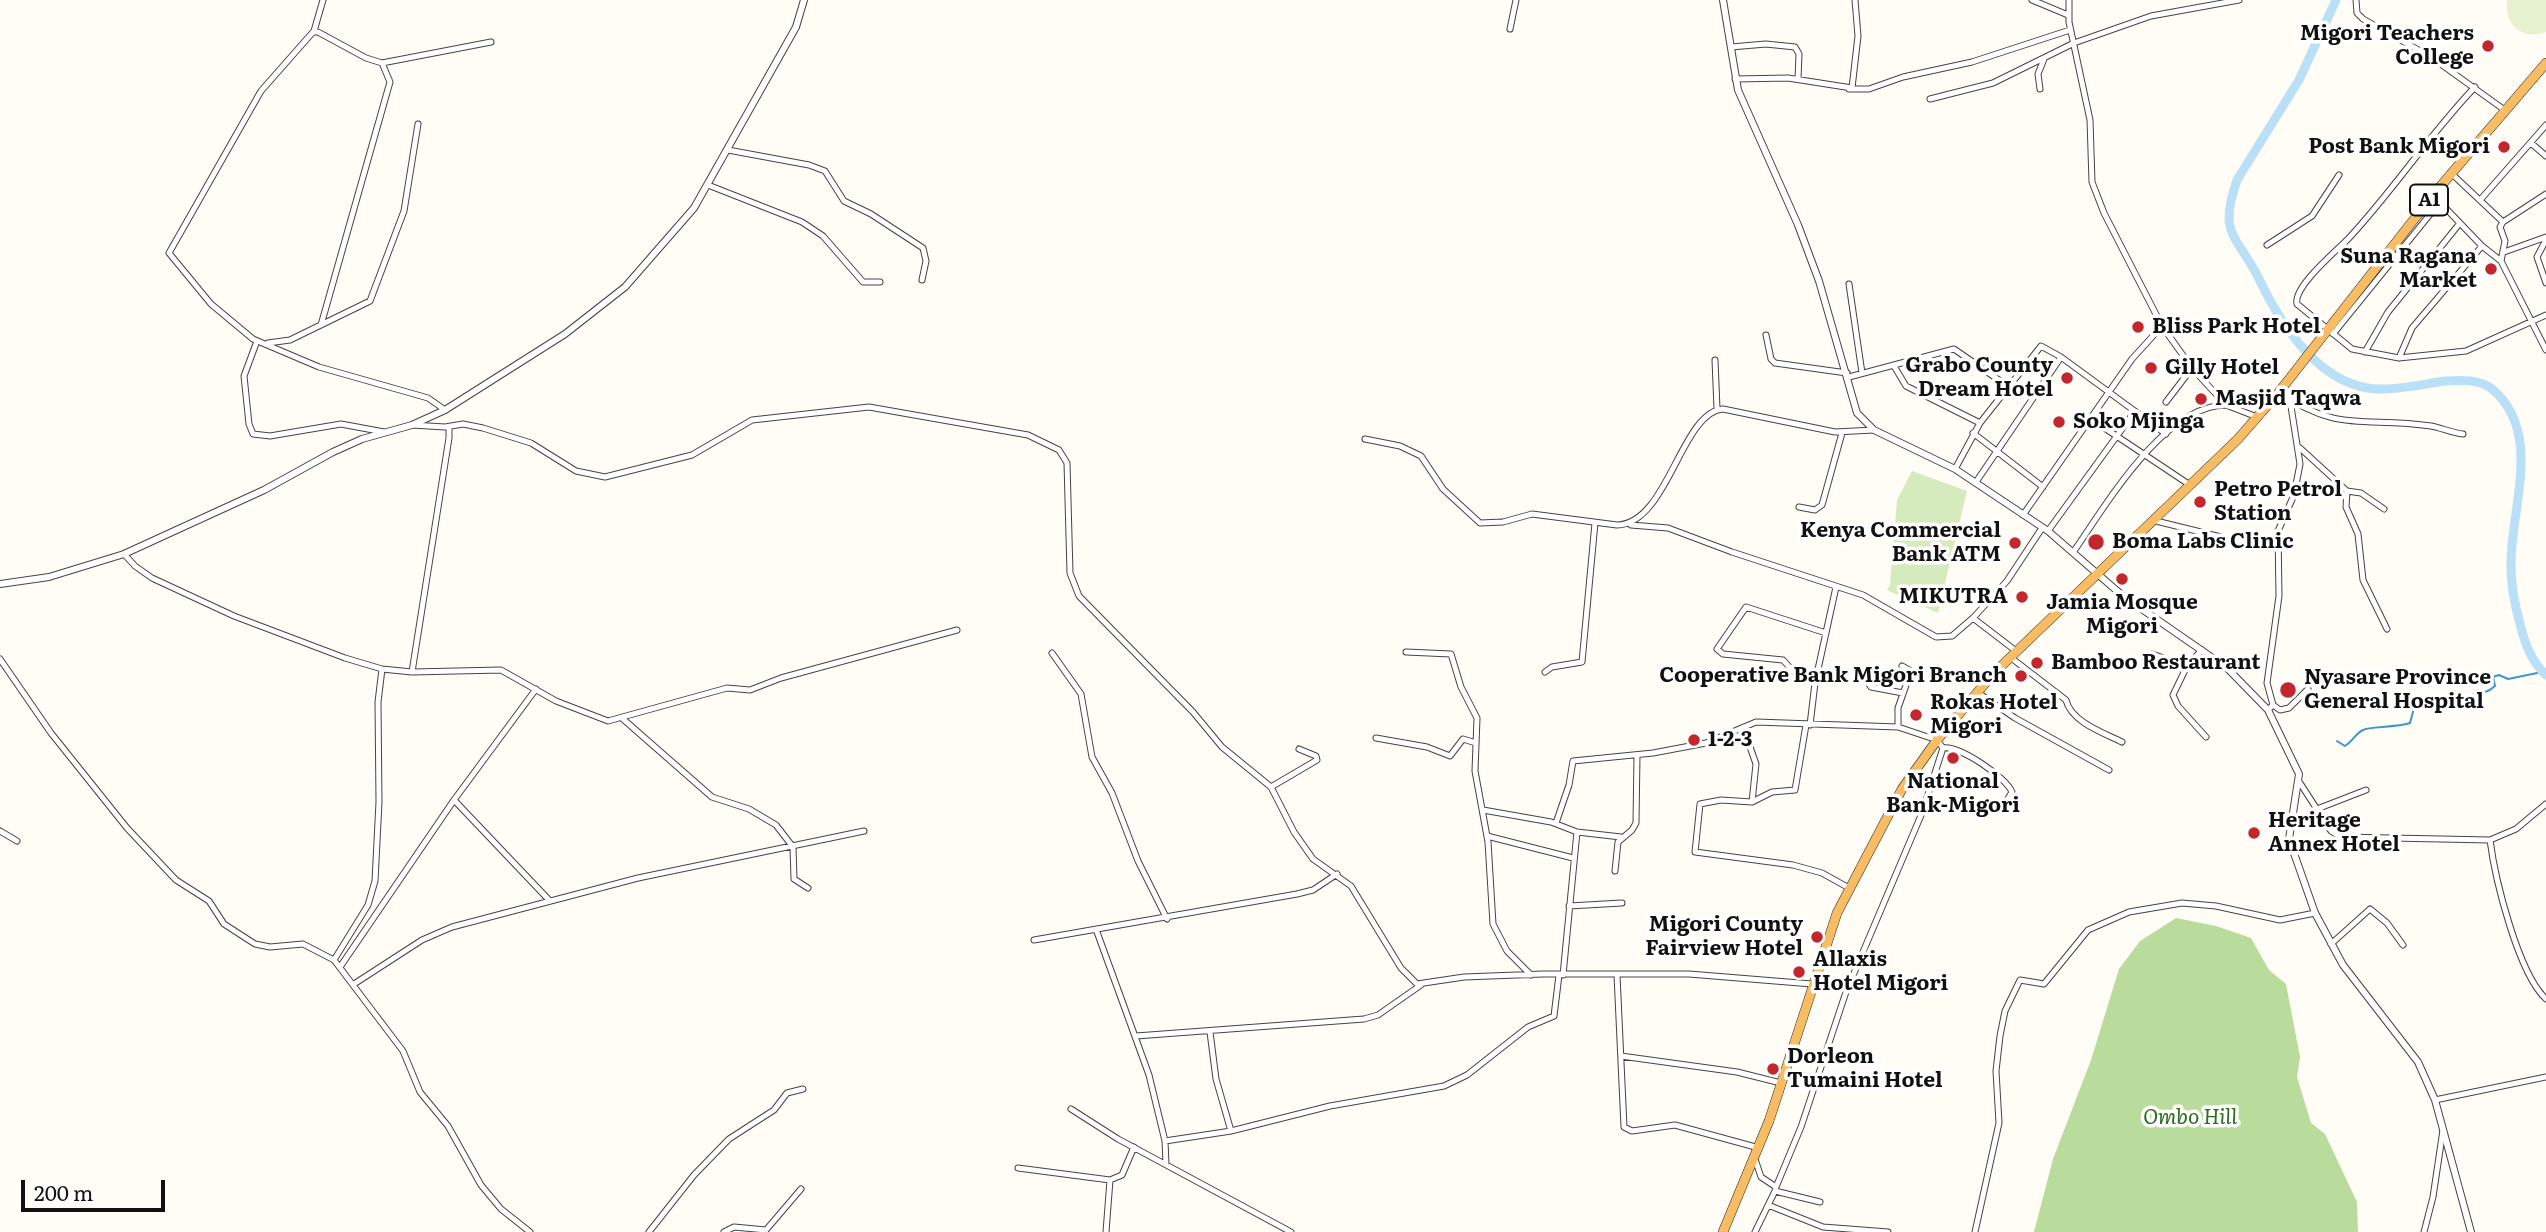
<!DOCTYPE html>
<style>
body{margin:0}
#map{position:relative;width:2546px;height:1232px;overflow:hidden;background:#fffdf5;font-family:Literata,serif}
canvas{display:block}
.scale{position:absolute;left:21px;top:1180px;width:144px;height:32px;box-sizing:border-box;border:4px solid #111;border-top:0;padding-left:9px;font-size:21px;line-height:24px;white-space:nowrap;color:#111;-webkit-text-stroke:5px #fff;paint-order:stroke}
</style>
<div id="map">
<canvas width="2546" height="1232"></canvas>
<div class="scale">200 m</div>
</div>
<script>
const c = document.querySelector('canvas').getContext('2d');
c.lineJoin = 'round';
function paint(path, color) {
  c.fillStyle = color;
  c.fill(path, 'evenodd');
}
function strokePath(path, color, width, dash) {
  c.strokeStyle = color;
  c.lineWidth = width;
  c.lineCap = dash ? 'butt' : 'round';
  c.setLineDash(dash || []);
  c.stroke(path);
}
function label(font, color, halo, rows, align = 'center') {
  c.font = font + ' Literata,serif';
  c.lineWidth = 7;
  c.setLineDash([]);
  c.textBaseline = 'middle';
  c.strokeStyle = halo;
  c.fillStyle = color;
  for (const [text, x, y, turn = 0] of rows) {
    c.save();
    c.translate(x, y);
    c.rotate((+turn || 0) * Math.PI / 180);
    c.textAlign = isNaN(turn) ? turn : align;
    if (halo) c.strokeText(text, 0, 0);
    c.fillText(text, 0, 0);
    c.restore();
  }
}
paint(new Path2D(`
 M1912 471 1967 491 1938 613 1887 590 1890 585 1897 500Z`), '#d5ebbd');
paint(new Path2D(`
 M2176 918 2216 926 2251 938 2269 970 2286 984 2300 1057 2297 1077 2311 1123 2325 1134 2357 1202 2358 1232H2034L2053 1159 2091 1060 2119 969 2140 941Z`), '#b9dc9c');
paint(new Path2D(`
 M2507 0H2546V32C2522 41 2504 24 2507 0Z`), '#e6f2cf');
strokePath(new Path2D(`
 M2337 741 2345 746C2353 741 2356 733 2363 730 2369 726 2395 728 2410 723L2414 708C2437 711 2439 705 2457 698 2470 693 2485 696 2495 686L2493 677 2499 675 2508 679 2542 672`), '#3f96cf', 2);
strokePath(new Path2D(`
 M2336 0 2299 80 2237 180C2218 235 2236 234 2258 277 2280 323 2319 386 2377 389 2399 390 2423 384 2445 381 2460 380 2480 379 2492 389 2544 432 2510 510 2511 566 2511 585 2515 606 2520 624 2525 644 2531 661 2546 675`), '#b9e0f7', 9);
const minor = new Path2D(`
 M2032 0 2068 15
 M2069 0V22L2090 120 2092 182 2104 213 2162 326 2192 368 2226 405 2257 417
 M2356 0 2357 13 2363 19 2431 57 2506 111
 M1510 29 1516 0
 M314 31 323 0
 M1731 47 1766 44 1795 47 1799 54 1798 79
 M1735 79 1788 78 1852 88 1858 36 1855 0
 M2475 87C2429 135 2393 191 2348 239 2335 252 2293 287 2297 304L2352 349 2399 358 2466 351 2546 315
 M1849 89H1869L1903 77 1972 62 2070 30
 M2040 89 2038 74 2044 59
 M1930 99 1993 83 2074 43 2151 16 2239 0
 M2531 143 2546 156
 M728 150 809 165 825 171 844 201 871 214 923 248 926 261 922 280
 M2452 174 2503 222 2500 227 2505 241 2501 261 2546 350
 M708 185 802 222 823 236 863 282H880
 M2433 195 2482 246
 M2481 199 2546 125
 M2503 222 2546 194
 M2546 240 2537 257 2546 283
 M2267 245 2312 216 2339 175
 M2504 252 2546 237
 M1849 284 1862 373
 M321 325 390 82 382 63
 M2333 334 2440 202
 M1766 335 1771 359 1775 363 1847 373
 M257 341 244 376 249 424 253 434 270 436 341 424 384 432
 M268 343 290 340 370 301 404 211 418 124
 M2365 352 2388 312 2460 223
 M2399 358 2412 328 2482 246 2501 261
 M1715 360 1717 409
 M1894 366 1906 386 1980 423
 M1849 377 1954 349 2009 387
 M2279 392C2338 434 2367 416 2431 426 2442 428 2452 433 2463 434
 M2166 402 2192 368
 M445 410 428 398 319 367 253 339 211 304 169 253 261 91 313 32H318L366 58 382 63 491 42
 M2091 419 2190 485
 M412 425 445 427 463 424 483 428 531 443 576 471 605 477 692 455 752 420 869 407 1028 435 1059 450 1067 463 1070 573 1079 596 1193 712 1222 747 1271 787 1294 832 1313 859 1351 886 1401 968 1417 984 1464 977 1543 974H1689L1812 984
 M1973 433 2043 487
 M1365 439 1400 446 1421 456 1443 489 1480 523 1503 522 1532 514 1617 525C1668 524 1681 412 1723 409L1835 432 1874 430
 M2300 448 2347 491 2346 507 2358 534 2363 580 2387 629
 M1955 469 1980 423 2041 346 2061 357 2166 434
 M1976 482 2061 357
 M2347 491 2361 493 2384 509
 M1799 507 1815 510 1822 505 1842 433
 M2023 515 2132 359 2162 326
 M2156 521 2221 537
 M1631 525 1668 528 1732 552 1863 595 1936 637 1952 636 1973 618 2016 651
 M2048 531 2135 411
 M2074 551C2106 505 2164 405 2226 405
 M124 554 135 566 152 578 234 616 345 658 382 669 412 672 501 670 556 701 608 721 727 688 750 690 781 678 957 630
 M1973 618 2007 581 2042 528
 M2202 650 2187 666 2173 695 2178 706 2206 737
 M1406 652 1451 654 1461 687 1477 718 1475 771 1488 842 1493 924 1507 951 1531 975
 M1052 653 1081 694 1092 757 1112 793 1138 861 1167 919
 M2152 654 2187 666
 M2010 657 2066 700C2071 722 2104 733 2122 742
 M0 659 51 733 127 828 176 880 209 901 224 924 255 944 270 947 303 944 334 960 403 1051 420 1092 448 1126 481 1185 501 1209 530 1232
 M1869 670 1867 681 1871 687 1903 693
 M412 672 449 438V427
 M1545 672 1552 667 1582 662 1595 523
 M1817 674 1793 671 1783 660 1723 654 1717 649 1746 607 1826 633
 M536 689 454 800 549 900
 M1977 692 2015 718 2109 770
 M2273 705 2280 710 2289 708 2308 689
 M2268 710 2273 705 2267 683 2279 596 2278 531 2294 495 2300 464 2290 400
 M623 719 712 797 749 809 776 825 793 847 794 879 808 888
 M1806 725 1795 790 1772 792 1752 802 1721 800 1700 804 1695 852 1793 865 1822 873 1849 888
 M1810 725 1815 683 1836 587
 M1743 727 1756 764 1752 802
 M1898 727V708L1911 671 1902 666
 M1376 738 1427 747 1450 756 1463 739 1476 743
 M1943 748C1959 745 2006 777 2012 792L2006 802
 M2300 783 2331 831 2341 837 2490 840C2495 879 2518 973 2546 999
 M1271 787 1317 760 1316 756 1299 749
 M2317 809 2366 790
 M1483 810 1551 822 1577 832 1621 837
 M1556 823 1569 785 1573 761 1653 753 1706 743 1756 722 1898 727 1937 740 1943 748 1922 813 1846 992 1801 1127 1776 1187
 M0 831 17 841
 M1487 836 1573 858
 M2490 840 2516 829 2546 804
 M1615 871 1618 842 1632 830 1636 823 1637 755
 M1569 906 1622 903
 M1097 932 1149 1075 1165 1141 1166 1164
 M1034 940 1297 894 1313 890 1337 874
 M2331 944 2370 909 2387 923 2403 945
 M334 960 368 905 375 881 379 802 378 702 382 669
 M340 967 454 800
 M1563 975 1577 832
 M1617 975 1624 1127 1632 1131 1675 1125 1759 1148
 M354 984 422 940 452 927 638 878 864 831
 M1136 1036 1364 1019 1378 1015 1421 985
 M1621 1056 1737 1072 1781 1083
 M2435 1100 2546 1077
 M1071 1109 1118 1139 1291 1232
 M1231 1131 1330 1106 1444 1086 1467 1075 1528 1027 1554 1016 1559 975
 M1165 1141 1231 1131 1216 1079 1210 1032
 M1755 1159 1761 1177 1776 1187 1775 1191 1820 1202
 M1018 1168 1110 1180
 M1768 1205 1823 1227 1888 1232
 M649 1232 694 1175 729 1139 774 1110 787 1093 803 1089
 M724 1232 734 1227 766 1230 801 1189
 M1106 1232 1110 1180 1122 1175 1134 1147
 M1755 1232 1775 1191
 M1975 1232 1999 1123 1996 1071 2000 1036 2005 1011 2020 980 2044 984 2088 930 2129 912 2182 903 2216 906 2280 920 2315 913
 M2424 1232 2433 1197 2443 1130`);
const tertiary = new Path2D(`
 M1723 0 1738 90 1798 225 1819 281 1857 413 1874 430 1955 469 2048 531 2123 596 2227 668 2268 710 2299 774 2289 839 2315 913 2343 965 2418 1062 2435 1100 2471 1232
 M0 584 49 577 124 554 264 490 333 452 362 439 412 425 445 410 565 334 625 287 694 208 796 27 804 0`);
const trunk = new Path2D(`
 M1723 1232 1769 1121 1837 913 1902 789 1937 740 1993 674 2238 439 2279 392 2433 195 2546 63`);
strokePath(minor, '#444', 7);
strokePath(tertiary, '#444', 8);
strokePath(trunk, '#222', 10);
strokePath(minor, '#fff', 5);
strokePath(tertiary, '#fff', 6);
strokePath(trunk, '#f7bc64', 9);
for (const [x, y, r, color] of [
 [2488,46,7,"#c4262e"],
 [2504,147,7,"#c4262e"],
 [2491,269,7,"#c4262e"],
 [2138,327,7,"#c4262e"],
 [2151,368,7,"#c4262e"],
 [2067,378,7,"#c4262e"],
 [2201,399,7,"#c4262e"],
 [2059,422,7,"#c4262e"],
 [2200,502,7,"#c4262e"],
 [2096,542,9,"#c4262e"],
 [2015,543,7,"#c4262e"],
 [2122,579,7,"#c4262e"],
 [2022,597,7,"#c4262e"],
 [2037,663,7,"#c4262e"],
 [2021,676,7,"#c4262e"],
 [2288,690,9,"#c4262e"],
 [1916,715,7,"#c4262e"],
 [1694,740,7,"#c4262e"],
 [1953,758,7,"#c4262e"],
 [2254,833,7,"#c4262e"],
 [1817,937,7,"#c4262e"],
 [1799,972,7,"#c4262e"],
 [1773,1069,7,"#c4262e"]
]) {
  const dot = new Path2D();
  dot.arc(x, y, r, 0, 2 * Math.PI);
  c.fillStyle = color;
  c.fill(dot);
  strokePath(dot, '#fff', 2.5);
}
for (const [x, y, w] of [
 [2429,200,38]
]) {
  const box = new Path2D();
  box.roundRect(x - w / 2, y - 15.5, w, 31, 5);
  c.fillStyle = '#fff';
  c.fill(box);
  strokePath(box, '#111', 2);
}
label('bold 19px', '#111', null, [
 ["A1",2429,200]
]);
label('bold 21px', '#111', '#fff', [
 ["Migori Teachers",2474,34,"right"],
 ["College",2474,58,"right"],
 ["Post Bank Migori",2490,147,"right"],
 ["Suna Ragana",2477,257,"right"],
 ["Market",2477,281,"right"],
 ["Bliss Park Hotel",2152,327],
 ["Grabo County",2053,366,"right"],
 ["Dream Hotel",2053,390,"right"],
 ["Gilly Hotel",2165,368],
 ["Masjid Taqwa",2215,399],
 ["Soko Mjinga",2073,422],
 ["Petro Petrol",2214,490],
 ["Station",2214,514],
 ["Kenya Commercial",2001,531,"right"],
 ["Bank ATM",2001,555,"right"],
 ["Boma Labs Clinic",2112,542],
 ["MIKUTRA",2008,597,"right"],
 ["Jamia Mosque",2122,603,"center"],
 ["Migori",2122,627,"center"],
 ["Bamboo Restaurant",2051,663],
 ["Cooperative Bank Migori Branch",2007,676,"right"],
 ["Nyasare Province",2304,678],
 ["General Hospital",2304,702],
 ["Rokas Hotel",1930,703],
 ["Migori",1930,727],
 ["1-2-3",1708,740],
 ["National",1953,782,"center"],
 ["Bank-Migori",1953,806,"center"],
 ["Heritage",2268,821],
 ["Annex Hotel",2268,845],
 ["Migori County",1803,925,"right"],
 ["Fairview Hotel",1803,949,"right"],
 ["Allaxis",1813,960],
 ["Hotel Migori",1813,984],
 ["Dorleon",1787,1057],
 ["Tumaini Hotel",1787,1081]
], 'left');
label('italic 21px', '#2f6b1f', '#fff', [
 ["Ombo Hill",2190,1118]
]);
</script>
